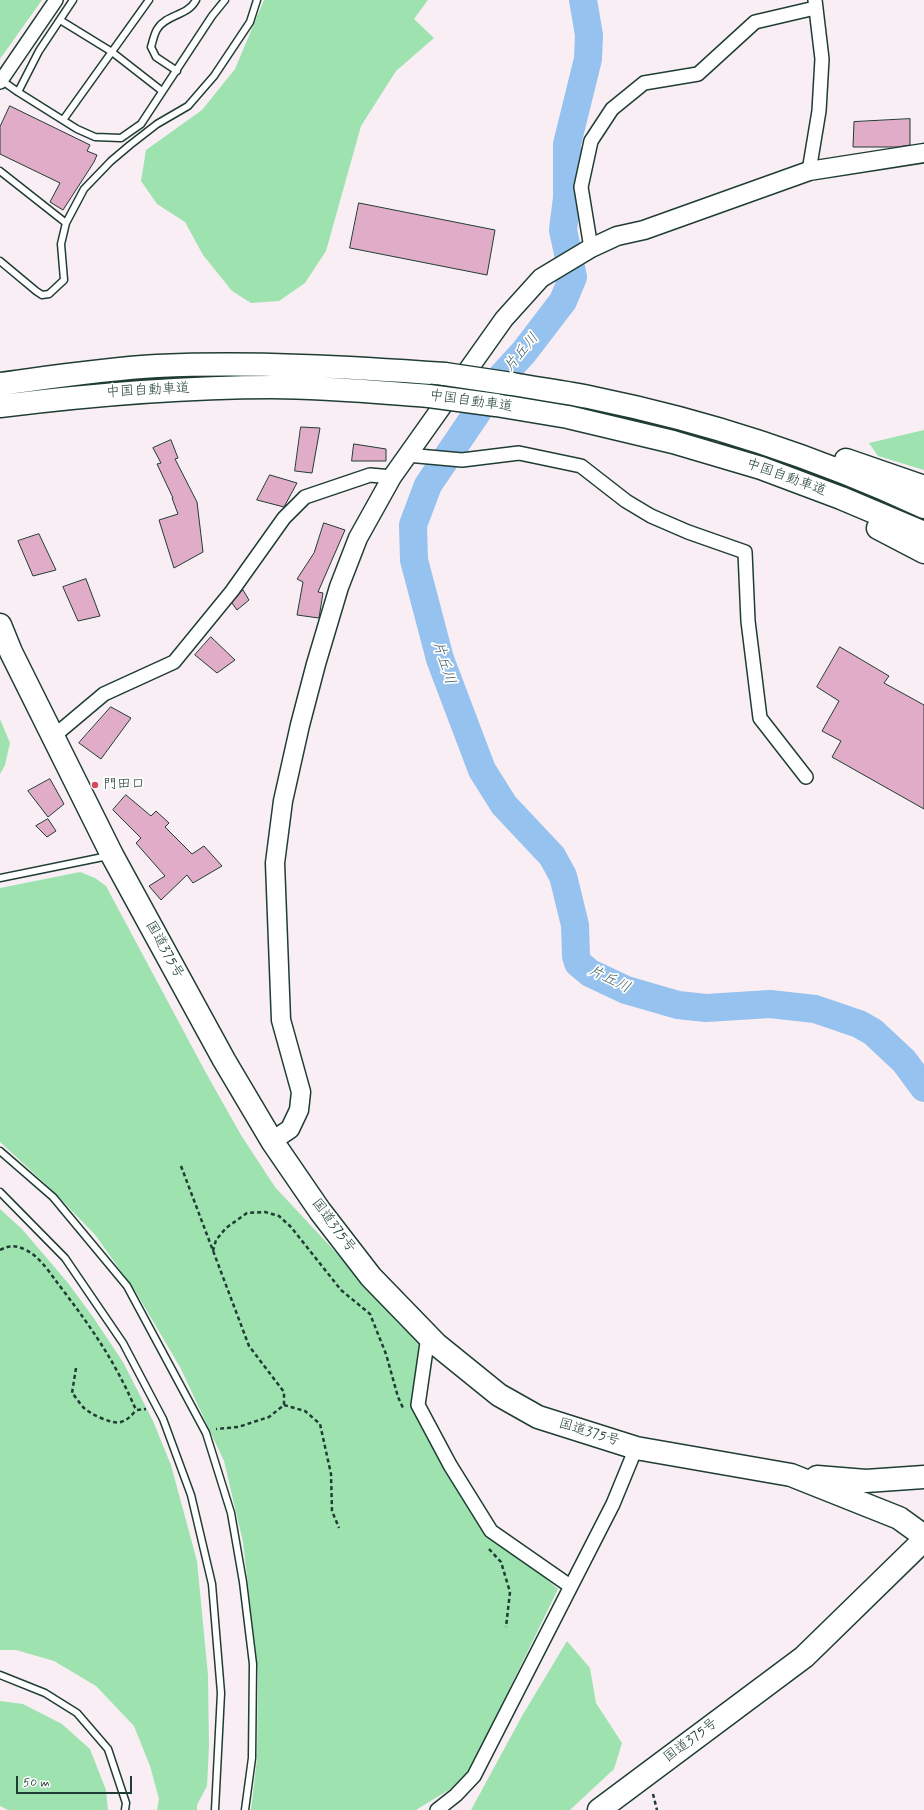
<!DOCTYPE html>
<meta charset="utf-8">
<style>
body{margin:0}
#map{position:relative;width:924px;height:1810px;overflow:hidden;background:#f9eef4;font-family:Mynerve,sans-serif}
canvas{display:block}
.scale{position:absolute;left:16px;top:1776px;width:116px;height:18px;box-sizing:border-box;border:2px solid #1f3d34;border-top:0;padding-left:5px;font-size:12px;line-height:14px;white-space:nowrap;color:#1f3d34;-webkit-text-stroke:3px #fff;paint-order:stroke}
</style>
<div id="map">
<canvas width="924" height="1810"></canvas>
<div class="scale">50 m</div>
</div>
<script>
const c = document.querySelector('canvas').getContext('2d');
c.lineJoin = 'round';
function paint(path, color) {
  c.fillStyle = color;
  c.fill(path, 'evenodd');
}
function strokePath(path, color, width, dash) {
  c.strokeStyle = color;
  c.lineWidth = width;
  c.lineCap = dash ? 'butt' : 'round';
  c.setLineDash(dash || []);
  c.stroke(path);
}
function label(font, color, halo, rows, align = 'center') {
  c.font = font + ' Mynerve,"Klee One",sans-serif';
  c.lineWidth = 3.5;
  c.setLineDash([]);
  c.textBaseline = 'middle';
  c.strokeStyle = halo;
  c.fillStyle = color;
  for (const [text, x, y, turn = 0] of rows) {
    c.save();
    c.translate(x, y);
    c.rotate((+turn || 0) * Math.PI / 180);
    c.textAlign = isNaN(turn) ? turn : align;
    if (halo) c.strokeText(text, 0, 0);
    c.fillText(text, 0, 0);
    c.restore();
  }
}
paint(new Path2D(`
 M0 0H42L0 59Z
 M264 0H428L414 19 434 38 396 71 361 126 326 251 305 283 279 301 251 303 232 291 203 255 185 222 157 204 141 181 146 150 202 110 235 69Z
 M924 430V470L878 456 869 443Z
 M0 719 10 743 5 765 0 774Z
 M80 872 95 878 106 886 206 1073 241 1135 275 1187 423 1346 413 1401 417 1419 475 1519 494 1540 520 1556 558 1589 465 1780 416 1810H251L257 1759 258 1672 243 1542 224 1461 180 1367 137 1294 96 1236 52 1190 0 1142V888Z
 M0 1209 22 1229 68 1283 93 1317 123 1362 153 1421 171 1465 197 1561 208 1675 209 1746 207 1786 197 1805V1810H157L159 1799 150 1766 134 1726 96 1686 54 1661 16 1650H0Z
 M567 1641 590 1668 596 1703 622 1743 614 1769 570 1810H471L522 1716Z
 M0 1701 23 1704 62 1724 90 1749 106 1790 108 1810H8L0 1806Z`), '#9ee3af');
strokePath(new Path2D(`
 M583 0 589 35 588 59 567 144V198L563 230 573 277 563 301 524 352 502 376 428 485 413 525 414 560 440 659 482 770 504 805 552 856 563 876 575 925 576 956 578 963 590 973 626 990 678 1005 706 1008 770 1004 815 1009 859 1024 873 1032 904 1061 924 1088`), '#96c2f0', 28);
const building = new Path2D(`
 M10 106 90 145 87 151 97 155 94 162 63 210 50 202 60 183 0 154V127Z
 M910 119V145L897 147H853L854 122Z
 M359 203 495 230 487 275 350 248Z
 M301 427 320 428 312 473 295 471Z
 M171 440 178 458 175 459 197 502 203 552 174 568 159 520 178 514 172 498H173L157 464 161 463 153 448Z
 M354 444 386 449V461H352Z
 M270 475 297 483 284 507 257 500Z
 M324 523 345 530 318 592 323 593 319 618 297 615 303 582 297 579 314 553Z
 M39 534 56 570 33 576 18 541Z
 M86 579 100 616 78 621 63 587Z
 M243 590 249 600 237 610 232 603Z
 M211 637 235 660 217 673 195 655Z
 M840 647 889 676 884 683 924 705V809L832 757 841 741 822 731 839 701 817 687Z
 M111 707 131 718 101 759 79 743Z
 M50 779 64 804 48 817 28 791Z
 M126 795 151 816 156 811 169 823 165 827 192 854 204 846 222 866 193 883 187 875 161 900 149 886 165 876 136 843 141 838 113 810Z
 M48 819 56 831 47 837 36 826Z`);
paint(building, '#e0acc8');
strokePath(building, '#1f3d34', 1);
const lane = new Path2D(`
 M73 0 39 51 18 92 77 129 95 137 121 138 141 124 212 16 225 0
 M60 20 112 52 162 91
 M177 71 156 57 151 47C153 41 154 33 158 28 167 14 188 16 196 0
 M1 80 18 92
 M63 120 149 0
 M0 171 66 223
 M0 261 36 291 42 295 49 294 64 280 61 244 66 223 84 189 111 161 130 145 157 124 188 106 214 76 250 22 257 0
 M0 878 108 856
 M0 1151 53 1197 127 1286 206 1433 231 1513 243 1582 253 1664 252 1758 245 1810
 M0 1192 65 1258 123 1343 163 1419 191 1495 212 1584 221 1693 215 1810
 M0 1675 45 1693 77 1713 108 1749 126 1803 125 1810`);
const street = new Path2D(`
 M0 82 56 0
 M809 171 819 111 822 59 815 0
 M591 248 581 187 591 141 612 109 644 83 698 74 755 22 815 8
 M407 455 462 460 519 453 581 466 626 501 651 516 688 532 745 552 748 621 760 718 806 777
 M54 736 104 694 174 662 232 591 284 518 305 497 370 475 392 477
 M428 1336 418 1405 450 1465 491 1531 570 1586
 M437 1810 456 1795 474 1776 613 1504 636 1448`);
const secondary = new Path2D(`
 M272 1141 290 1129 299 1110 301 1092 281 1020 275 863 283 801 300 725 316 664 339 587 358 538 392 477 504 319 541 278 591 248 617 236 644 230 809 171 924 153`);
const highway = new Path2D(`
 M0 384C52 377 104 369 157 366 253 362 349 367 445 374
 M512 384C539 389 566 392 593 398 706 421 819 458 924 507
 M496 405 568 417 673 442 761 468 841 498 924 533
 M0 406C90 395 180 387 272 387 324 387 376 392 429 396
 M846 460 924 487
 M878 528 924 552
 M0 625 11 652 112 855 224 1060 272 1141 320 1211 371 1277 436 1344 499 1395 538 1417 636 1448 791 1475 899 1518 924 1536
 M817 1477 866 1481 924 1477
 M599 1810 804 1657 924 1540`);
strokePath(lane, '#1f3d34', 9);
strokePath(street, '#1f3d34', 16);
strokePath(secondary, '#1f3d34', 21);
strokePath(highway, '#1f3d34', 25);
strokePath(new Path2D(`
 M181 1166 249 1346 284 1392V1405L269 1417 238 1427 216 1429
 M0 1250C10 1245 16 1245 26 1250 40 1257 50 1273 59 1285 91 1327 115 1361 136 1410L146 1409
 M213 1251 216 1240 226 1228 247 1213 265 1212 279 1216 291 1227 341 1290 370 1314 386 1354 398 1397 403 1408
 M76 1368 72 1393C76 1397 79 1403 84 1408 90 1414 113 1425 121 1422 128 1420 132 1415 136 1410
 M284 1405 305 1411 320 1424 331 1474 332 1511 339 1528
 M489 1549 501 1562 510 1592 506 1627
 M653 1794 657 1810`), '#1f3d34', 2.5, [4, 3]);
strokePath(lane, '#fff', 6);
strokePath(street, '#fff', 13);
strokePath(secondary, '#fff', 18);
strokePath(highway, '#fff', 22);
const highwayBridge = new Path2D(`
 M445 374 512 384
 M429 396 496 405`);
strokePath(highwayBridge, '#1f3d34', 25, []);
strokePath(highwayBridge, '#fff', 22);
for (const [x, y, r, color] of [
 [95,785,4,"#d1495b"]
]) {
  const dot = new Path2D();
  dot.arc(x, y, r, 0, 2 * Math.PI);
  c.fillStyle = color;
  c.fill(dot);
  strokePath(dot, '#fff', 1.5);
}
label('14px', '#1f3d34', '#fff', [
 ["中国自動車道",148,391,-3],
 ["中国自動車道",471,402,8],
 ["中国自動車道",786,478,20],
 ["国道375号",164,950,61],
 ["国道375号",333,1226,53],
 ["国道375号",589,1433,17],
 ["国道375号",691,1741,-37]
]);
label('14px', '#1f3d34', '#fff', [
 ["門田口",103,785]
], 'left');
label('italic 15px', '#3d5e63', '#fff', [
 ["片丘川",522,353,-50],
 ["片丘川",443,663,72],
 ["片丘川",609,980,26]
]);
</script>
